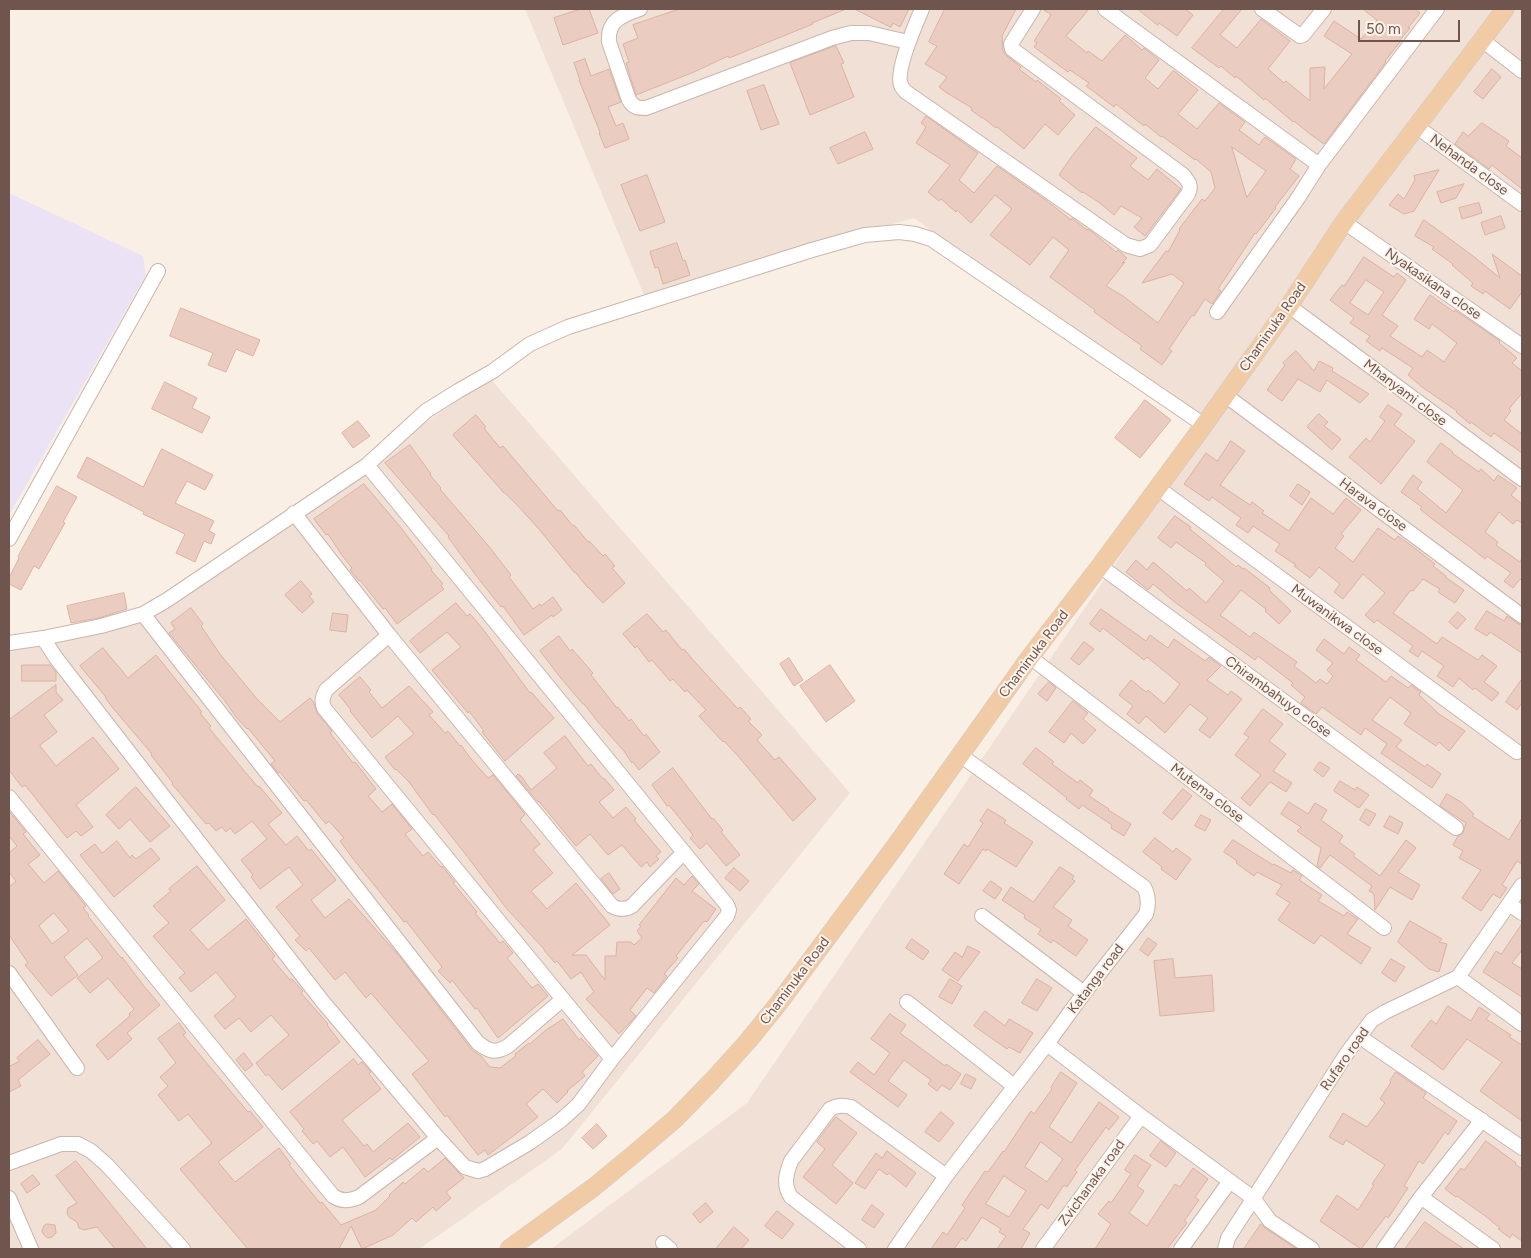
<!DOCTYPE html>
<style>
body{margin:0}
#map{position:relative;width:1531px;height:1258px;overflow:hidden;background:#f9efe5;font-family:Figtree,sans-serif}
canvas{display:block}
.frame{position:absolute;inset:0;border:10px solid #6f554e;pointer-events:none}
.scale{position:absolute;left:1358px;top:20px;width:102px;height:22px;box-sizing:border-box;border:2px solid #6f554e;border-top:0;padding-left:6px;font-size:15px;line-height:18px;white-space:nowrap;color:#6f554e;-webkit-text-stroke:4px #fcf3eb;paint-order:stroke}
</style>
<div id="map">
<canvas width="1531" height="1258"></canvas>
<div class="frame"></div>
<div class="scale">50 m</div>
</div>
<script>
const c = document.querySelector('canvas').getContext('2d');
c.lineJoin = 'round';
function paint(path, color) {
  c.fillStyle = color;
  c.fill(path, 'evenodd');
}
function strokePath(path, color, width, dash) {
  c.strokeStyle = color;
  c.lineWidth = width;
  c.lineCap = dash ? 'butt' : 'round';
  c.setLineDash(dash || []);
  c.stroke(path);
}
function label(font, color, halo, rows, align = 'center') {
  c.font = font + ' Figtree,sans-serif';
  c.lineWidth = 4;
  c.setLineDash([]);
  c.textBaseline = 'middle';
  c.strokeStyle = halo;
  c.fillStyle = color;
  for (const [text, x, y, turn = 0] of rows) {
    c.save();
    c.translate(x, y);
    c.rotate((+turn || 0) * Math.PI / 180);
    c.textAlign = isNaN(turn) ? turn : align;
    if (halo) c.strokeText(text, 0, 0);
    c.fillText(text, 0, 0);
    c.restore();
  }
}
paint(new Path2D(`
 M525 9H1522V1249H551L747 1103 1205 432 914 218 644 295Z
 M489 377 850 793 562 1149 419 1249H9V639L179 600Z`), '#f0e0d5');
paint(new Path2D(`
 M9 193 143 256 146 275 9 515Z`), '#ece2f5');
const building = new Path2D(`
 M581 9H589L598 33 563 45 554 18Z
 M680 9H846L812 23 813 24 729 58 728 56 694 72 636 95 626 63 629 62 623 44 638 38 633 25Z
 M855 9H909L900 27 893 23 891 27Z
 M945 9H1016L1002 36 1003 51 1007 56 1021 67 1019 69 1036 82 1037 80 1061 99 1059 101 1075 115 1058 135 1045 124 1024 149 997 127 996 128 982 117V118L971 110 972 108 947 93 939 87 947 77 925 64 937 46 929 42Z
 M1043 9H1089L1066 36 1087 53 1088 51 1102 61 1125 35 1142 50 1144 48 1159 60 1145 78 1158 89 1173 71H1174L1198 90 1178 114 1197 129 1219 103 1245 122 1239 130 1259 145 1265 137 1296 159 1290 169 1299 176 1275 207 1276 208 1256 234 1255 233 1218 289 1221 291 1212 304 1205 299 1194 316 1192 315 1169 349 1172 351 1162 365 1140 349 1142 346 1094 312 1095 310 1050 277 1069 250 1053 237 1030 265 990 235 1012 209 995 195 971 223 957 210 956 212 941 199 939 201 928 192 950 165 916 143 926 127 921 123 926 116 978 153 959 180 974 193 997 166 1047 201 1071 220 1072 218 1087 230 1088 229 1096 235 1116 252 1118 250 1127 258 1122 263 1125 262 1106 286 1123 296 1158 323 1184 283 1172 274 1142 283 1166 251 1168 252 1180 230 1179 229 1189 216 1202 199 1205 201 1215 188 1211 172 1196 159 1195 160 1162 136 1161 137 1145 124 1144 126 1116 104 1114 107 1093 91 1086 86 1089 83 1070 70 1068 72 1034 47 1037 43 1034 41 1051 15ZM1232 147 1266 171 1247 197Z
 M1138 9H1185L1193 15 1177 36 1159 23 1158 25Z
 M1224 9H1242L1220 35 1237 48 1261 19 1290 41 1268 69 1284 83 1286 81 1310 101V68L1325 67 1324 89 1352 54 1324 36 1334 21 1361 39 1377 20 1363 9H1415L1420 13 1408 28H1410L1399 41 1400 42 1385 61 1386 62 1324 144 1310 134 1294 121 1293 122 1265 98 1264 100 1236 76 1235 78 1221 66 1219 68 1192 48Z
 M836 46 844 63 841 64 854 97 810 115 790 63Z
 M585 59 591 76 609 69 621 102 608 107 616 126 623 123 629 139 605 148 599 133 600 132 579 80H580L574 63Z
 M1492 69 1501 77 1483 99 1474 92Z
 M764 85 779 124 761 130 747 91Z
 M1482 123 1509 141 1506 146 1522 158V189L1492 165 1489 169 1455 144 1463 132 1468 136Z
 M1096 127 1137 158 1130 166 1148 180 1157 169 1181 189 1145 236 1134 227 1142 218 1121 206 1114 215 1100 203 1083 192 1082 193 1059 175 1072 156Z
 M865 132 873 149 838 164 830 148Z
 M1439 170 1414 211 1404 214 1389 205 1398 194 1404 199 1415 180 1414 176Z
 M647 175 665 222 640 231 621 185Z
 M1464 184 1456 198 1441 203 1437 192Z
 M1479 203 1482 213 1462 219 1459 208Z
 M1501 216 1505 228 1485 235 1481 223Z
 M1424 220 1473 256 1500 278 1492 254 1522 276V292L1510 309 1485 291 1483 294 1471 286 1473 283 1452 265 1453 264 1432 249 1434 247 1415 236Z
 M677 243 683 261 685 260 690 275 663 284 658 267 655 268 650 252Z
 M1364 257 1394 277 1397 273 1406 280 1382 315 1398 326 1390 336 1422 357 1427 350 1444 362 1457 343 1432 324 1429 329 1414 319 1430 295 1454 312 1455 310 1500 341 1499 343 1517 358 1512 363 1522 371V393L1509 409 1511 411 1504 420 1522 434V453L1494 433 1491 437 1471 422 1470 424 1456 412 1457 411 1422 387 1408 375 1413 368 1382 348 1380 351 1366 341 1370 336 1350 323 1354 318 1330 300 1342 285 1344 286ZM1366 280 1384 292 1368 315 1350 303Z
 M181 308 260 340 253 356 236 349 226 372 208 365 213 353 170 336Z
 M1296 351 1314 371 1319 361 1333 368 1332 371 1369 394 1360 403 1327 380 1320 392 1298 379 1282 401 1267 390 1285 365 1283 363Z
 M165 382 197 398 192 408 210 417 202 433 152 409Z
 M1145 400 1171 420 1140 458 1115 438Z
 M1388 405 1402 414 1394 425 1415 441 1381 484 1349 457 1366 438 1370 442 1385 421 1380 417Z
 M1319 414 1328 422 1324 426 1341 439 1332 450 1307 427Z
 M476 415 486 427 484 428 500 448 503 446 558 511 560 510 573 526 574 525 588 542 589 541 603 556 605 554 615 566 612 568 625 583 603 603 588 587V588L575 572H574L538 528 519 507 505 493H504L453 435Z
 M358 421 370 436 353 448 342 433Z
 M1231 441 1245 451 1220 485 1250 505 1252 502 1264 511 1262 513 1289 531 1311 498 1333 514 1346 498 1361 510 1341 534 1344 536 1335 548 1353 562 1378 528 1395 540 1398 536 1416 549 1435 564 1433 566 1446 576 1445 577 1464 590 1455 603 1438 592 1440 589 1423 579 1413 591 1411 590 1393 613 1437 644 1442 637 1478 660 1482 655 1497 666 1484 682 1499 693 1492 701 1475 688 1473 690 1459 678 1453 687 1437 676 1444 666 1422 651 1418 657 1409 651 1413 646 1377 620 1374 623 1365 615 1385 593 1363 574 1343 599 1334 592 1340 584 1319 567 1310 578 1294 566 1296 565 1275 551 1280 544 1253 526 1248 533 1236 525 1241 518 1212 497 1209 501 1184 484 1206 453 1217 461Z
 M1441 443 1453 452 1452 453 1479 472 1481 469 1494 481 1498 475 1517 488 1511 495 1522 504V523L1517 520 1513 524 1499 512 1485 532 1498 542 1496 545 1520 562 1522 558V581L1520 579 1513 588 1504 581 1511 573 1487 556 1485 559 1470 547 1431 518 1420 509 1422 507 1401 492 1413 475 1422 482 1417 489 1446 513 1463 490 1427 462Z
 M410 445 431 474 430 475 441 488 440 489 491 549 511 575 509 577 533 609 540 604 541 606 553 597 562 610 553 617 552 615 524 635 503 606 501 607 478 578 448 537 449 536 385 463Z
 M162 449 213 475 205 490 187 481 175 503 214 521 209 531 215 534 211 544 204 541 195 562 176 553 185 534 143 514 144 512 77 477 87 457 143 487Z
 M364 484 402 529 432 569 431 570 443 584 441 586 444 589 397 624 385 608 383 609 360 580 359 581 350 570 352 568 341 554 328 534 326 535 314 519Z
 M1298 484 1310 492 1302 505 1290 496Z
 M57 486 77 497 63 522 65 523 39 569 34 566 21 590 9 584V578L19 558 18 557Z
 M1175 516 1191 527 1190 529 1236 567 1238 565 1243 569 1244 568 1270 588 1269 590 1291 611 1279 624 1265 611 1266 609 1241 590 1220 615 1250 637 1254 632 1297 662 1294 666 1316 683 1320 679 1327 684 1333 676 1327 670 1333 663 1316 650 1324 639 1344 654 1349 647 1360 655 1356 660 1386 682 1391 676 1408 688 1411 685 1421 692 1419 695 1439 714 1465 731 1449 751 1439 742 1436 746 1404 724 1411 713 1390 697 1372 720 1402 740 1396 747 1425 767 1427 764 1441 774 1432 788 1381 753 1387 744 1365 728 1361 735 1322 707 1316 714 1301 703 1305 697 1291 685 1293 683 1258 656 1255 660 1176 603 1153 584 1148 590 1126 572 1136 560 1147 570 1153 562 1187 591 1189 588 1206 603 1224 581 1205 565 1206 563 1176 542 1171 548 1158 538Z
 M301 581 312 594 309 596 314 602 302 613 285 595Z
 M124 593 127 609 99 618 71 623 67 606Z
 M456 603 467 616 470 614 482 628 530 693 531 692 554 718 505 761 482 732 484 731 469 711 468 713 432 670 461 647 447 632 420 653 410 641Z
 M191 608 203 624 201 626 220 654 257 699 280 722 310 698 314 703 317 713 332 731 330 733 353 763 355 762 376 789 368 796 382 812 392 804 412 829 405 834 423 856 428 852 441 867 442 866 455 882 453 883 477 912 475 913 500 943 503 941 513 953 507 958 532 988 538 984 548 996 498 1038 477 1008 475 1009 452 980 450 983 438 971 442 967 406 921 404 922 354 860 340 841 344 838 329 821 326 824 306 800 304 801 280 772 278 773 271 764 275 761 248 728 247 729 236 717 225 701 169 633 175 629 171 623Z
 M1101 609 1146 641 1150 635 1168 648 1174 639 1205 661 1209 657 1221 666 1207 680 1228 695 1231 691 1242 699 1210 738 1199 730 1208 718 1190 704 1165 733 1146 716 1139 724 1127 714 1133 706 1119 695 1131 680 1146 692 1148 690 1164 704 1180 684 1147 657 1144 660 1103 628 1100 632 1090 624Z
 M1487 611 1504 621 1507 616 1522 626V653L1490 632 1487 636 1475 629Z
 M1458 612 1466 619 1457 629 1449 622Z
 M333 613 348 615 346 632 330 630Z
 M647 614 663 632 666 630 682 650 684 649 694 661 738 709 740 707 751 719 748 721 762 735 757 740 775 760 779 757 816 799 793 821 738 756 724 741 723 742 699 716 706 710 687 690 685 692 673 679 670 681 652 660 649 662 637 646 635 648 623 634Z
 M559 636 570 651 572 649 593 673 591 675 617 708 618 707 629 721 631 719 644 736 646 734 660 752 639 770 633 762 632 763 624 751 598 722 584 704H583L560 677 540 651Z
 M1084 642 1094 649 1079 665 1071 659Z
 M103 648 128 678 156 655 202 712 200 713 211 726 209 728 246 773 258 787 259 786 282 813 268 824 286 845 297 836 309 851 311 849 336 880 311 900 325 918 349 899 401 958 472 1050 481 1056 490 1067 500 1068 516 1056 515 1054 529 1043 530 1044 546 1030 563 1019 579 1040 581 1038 598 1056 582 1072 585 1076 567 1091 568 1092 557 1103 543 1089 526 1104 538 1117 488 1155 485 1150 478 1155 447 1115 445 1117 412 1074 429 1061 371 993 366 998 345 972 335 980 309 948 306 951 295 940 300 936 276 907 303 885 289 867 260 889 251 877 253 875 241 860 267 839 252 821 235 834 230 828 226 832 222 827 216 831 209 823 206 824 172 784 173 783 151 755 152 754 112 707 105 697H106L80 666Z
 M789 658 803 680 794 686 780 664Z
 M22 665H50L56 672V681H22Z
 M830 665 855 701 826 722 800 686Z
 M360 677 371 690 369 692 382 708 409 686 433 712 429 715 445 733 448 731 460 746 461 745 471 759 488 778 493 775 525 814 520 820 540 844 533 850 553 873 531 891 547 909 576 883 610 925 572 955H586L605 980V956H616L617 942H631L634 945 642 938 637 931 641 926 639 925 676 878 684 885 692 876 699 884 692 891 716 909 707 922 704 921 676 956 678 958 664 974 667 976 654 993 647 988 630 1010 636 1016 619 1034 586 999 594 992 581 972 571 979 557 961 555 963 544 950V949L507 909 470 860 434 814 433 815 409 782 396 769 395 770 385 757 414 734 398 716 372 738 350 711 351 710 339 695Z
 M1522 679V703L1517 710 1506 702Z
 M1049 682 1056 688 1047 701 1038 694Z
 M56 685V692L63 700 44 715 57 732 40 745V746L56 766 93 737 119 769 76 805 93 827 81 836 76 831 67 838 25 785 22 787 9 770V720Z
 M1073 701 1088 713 1083 719 1096 730 1083 744 1071 733 1064 743 1049 732Z
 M1263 709 1283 724 1269 741 1286 754 1273 771 1292 783 1286 792 1270 782 1250 806 1241 798 1261 775 1235 755 1249 737 1244 734Z
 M565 736 588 766 591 764 603 779 604 778 614 790 599 802 613 818 626 807 636 819 634 820 661 852 656 856 659 859 650 867 647 862 641 867 622 845 608 855 590 834 576 846 541 804 539 801 538 802 516 776 518 774 522 777 531 790 557 768 544 753Z
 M1036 748 1054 762 1052 764 1078 783 1080 780 1093 790 1089 796 1109 809 1108 810 1131 824 1124 836 1111 828 1112 825 1082 805 1079 809 1066 799 1067 798 1023 764Z
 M1320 762 1330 768 1323 777 1314 770Z
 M673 768 712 819 713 818 723 830 721 832 740 855 726 866 707 843 700 849 690 838 693 835 669 805 667 806 652 785Z
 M1340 781 1355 790 1357 787 1369 795 1359 808 1334 791Z
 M136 787 170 826 150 842 130 819 119 829 106 815Z
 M1183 789 1192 796 1172 820 1163 813Z
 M1447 794 1461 802 1474 814 1472 816 1509 840 1522 818V864L1517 861 1502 885 1507 888 1500 898 1493 894 1481 911 1462 898 1481 870 1459 858 1463 851 1453 845 1458 836 1463 833 1466 823 1440 806Z
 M1289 802 1308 814 1315 803 1327 810 1321 820 1343 836 1339 842 1355 854 1353 856 1380 876 1406 840 1416 848 1398 872 1420 885 1412 900 1390 887 1375 910 1374 894 1369 891 1372 886 1330 855 1320 868 1317 866 1321 848 1297 831 1301 827 1281 814Z
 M988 809 1006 820 1004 823 1033 842 1016 867 987 849 986 851 983 849 959 884 944 874 964 844 968 847 983 823 980 821Z
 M1366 809 1376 814 1369 826 1360 820Z
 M9 811 26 832 23 834 40 855 28 864 44 883 58 871 86 906 83 908 89 915 88 916 121 958 122 957 143 985 160 1005 127 1033 132 1039 108 1060 96 1045 130 1016 129 1014 134 1009 108 978 90 993 77 978 103 958 87 938 64 957 78 975 51 996 25 965 28 963 9 935V887L16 881 9 872V853L17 846 9 836ZM54 913 69 931 52 944 39 926Z
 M1201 815 1211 820 1205 831 1195 826Z
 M1390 816 1403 823 1398 834 1384 827Z
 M1155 838 1173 852 1176 848 1191 859 1176 880 1161 869 1162 867 1143 852Z
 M1233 840 1273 865 1274 864 1291 873 1293 870 1302 876 1299 880 1322 895 1318 901 1344 916 1347 912 1358 919 1347 934 1371 948 1361 964 1321 935 1314 944 1278 920 1290 903 1276 894 1282 885 1257 872 1254 876 1236 863 1237 861 1224 852Z
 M117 841 130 858 132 855 136 859 151 848 160 859 114 897 80 855 95 844 102 853Z
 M197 866 225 900 190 930 208 950 246 919 275 956 272 959 290 980 292 979 303 991 301 993 328 1024 327 1025 340 1042 282 1090 268 1074 266 1076 256 1063 289 1035 271 1015 251 1032 239 1018 225 1029 214 1016 236 997 216 972 191 992 179 978 185 973 153 936 169 923 153 906 171 891 169 889Z
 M1060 867 1074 876 1072 879 1075 881 1053 907 1072 920 1068 926 1088 940 1076 956 1053 940 1051 943 1038 934 1041 929 1024 918 1025 915 1002 900 1011 887 1033 902Z
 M734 868 749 881 740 891 725 878Z
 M609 873 620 889 613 894 601 879Z
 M991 881 1002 889 995 899 983 891Z
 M1410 921 1442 939 1439 942 1447 944 1439 972 1429 969 1398 942Z
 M1522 924V950L1512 963 1522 969V997L1483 972 1496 951 1501 954Z
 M1148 938 1157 944 1148 956 1140 950Z
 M912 939 929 951 923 960 906 948Z
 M968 946 980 952 958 981 942 970 955 952 962 957Z
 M1173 959 1175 978 1212 975 1214 1011 1160 1016 1154 961Z
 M1391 959 1405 967 1395 982 1382 973Z
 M950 979 962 986 952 1004 939 997Z
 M1037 979 1052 988 1037 1011 1022 1003Z
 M1448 1006 1471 1021 1479 1007 1490 1014 1486 1019 1511 1035 1509 1037 1522 1045V1121L1480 1091 1502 1062 1467 1039 1443 1070 1411 1046 1431 1020 1436 1024Z
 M985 1011 1005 1026 1009 1019 1033 1033 1020 1053 1009 1047 1007 1049 974 1026Z
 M890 1014 906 1025 900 1033 945 1066 946 1064 961 1074 950 1090 942 1085 937 1091 928 1084 931 1080 904 1060 888 1081 907 1095 898 1107 850 1072 858 1062 874 1075 890 1053 871 1039Z
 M179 1023 186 1033 183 1035 248 1112 250 1111 263 1127 218 1162 235 1182 279 1148 291 1164 289 1165 320 1203 322 1202 341 1225 376 1210 390 1196 389 1195 403 1182 405 1184 424 1168 428 1172 445 1158 464 1178 446 1192 451 1198 436 1211 433 1207 416 1222 412 1218 393 1235 362 1249 351 1226 339 1249H248L180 1169 212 1143 188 1114 179 1121 158 1095 168 1086 160 1077 176 1063 158 1039Z
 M38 1040 50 1054 18 1080 21 1086 9 1092V1063L10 1066 20 1061 17 1058Z
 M244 1053 253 1065 245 1071 236 1060Z
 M354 1059 358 1065 362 1062 371 1072 369 1074 381 1089 342 1120 364 1146 367 1144 373 1152 408 1123 420 1137 392 1160 390 1158 365 1177 343 1147 330 1157 317 1141 313 1144 302 1131 304 1129 290 1112Z
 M1061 1072 1077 1083 1049 1127 1071 1143 1099 1102 1119 1117 1109 1130 1106 1127 1075 1170 1077 1172 1067 1187 1064 1185 1048 1209 1041 1204 1023 1229 1030 1233 1021 1249H997L1006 1236 999 1232 1001 1229 982 1217 966 1241 962 1238 954 1249H931L943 1232 947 1235 965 1208 962 1205 985 1171 988 1172 1003 1151 1004 1152 1031 1111 1034 1114 1052 1089 1051 1088ZM1041 1142 1063 1159 1047 1182 1025 1167ZM1004 1176 1026 1191 1009 1217 986 1204Z
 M1396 1072 1426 1093 1423 1098 1457 1121 1448 1135 1445 1132 1423 1164 1419 1161 1404 1186 1408 1188 1388 1218 1386 1216 1361 1249 1320 1221 1337 1195 1358 1210 1374 1185 1372 1184 1385 1165 1346 1140 1343 1145 1329 1137 1343 1113 1367 1127 1385 1103 1380 1099 1391 1082 1390 1081Z
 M966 1074 976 1079 971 1089 961 1084Z
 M941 1112 954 1123 939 1142 925 1132Z
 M836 1117 857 1133 832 1165 853 1183 836 1204 803 1177 825 1149 817 1142Z
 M597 1124 607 1136 593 1149 582 1138Z
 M1161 1141 1176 1153 1166 1167 1150 1156Z
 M1486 1141 1516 1163 1515 1164 1522 1169V1241L1512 1234 1510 1238 1498 1229 1500 1228 1484 1215 1457 1196 1456 1197 1445 1189 1461 1168 1464 1170Z
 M887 1151 916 1173 906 1187 889 1173 887 1175 879 1169 865 1189 855 1183 876 1153 882 1158Z
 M1135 1155 1151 1165 1137 1186 1144 1191 1129 1213 1147 1226 1175 1184 1180 1187 1193 1168 1208 1179 1195 1197 1199 1200 1184 1221 1187 1223 1167 1249H1095L1111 1224 1098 1214 1109 1201 1111 1203 1131 1174 1125 1170Z
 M76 1161 147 1249H115L97 1227 84 1230 79 1228 77 1222 69 1217 67 1213 68 1208 77 1203 56 1176Z
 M33 1175 40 1184 27 1193 21 1184Z
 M706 1203 713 1212 700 1223 693 1214Z
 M872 1205 884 1214 874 1228 862 1220Z
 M777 1211 794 1224 782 1239 765 1226Z
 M1425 1222 1443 1235 1464 1249H1405Z
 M47 1224 55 1225 56 1233 52 1237 48 1238 44 1235 42 1231 44 1226Z
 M1261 1224 1265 1228 1297 1249H1244Z
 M734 1227 749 1240 741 1249H716Z`);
paint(building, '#ebccc0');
strokePath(building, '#dbb2a3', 1);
const minor = new Path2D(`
 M640 9C623 15 607 20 609 42L629 100C634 108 638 108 646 108L832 38 851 33H869L908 42
 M922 9C916 23 895 72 901 85 902 88 904 90 906 92L1126 245 1140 249 1150 245 1188 194C1192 186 1189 182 1183 175L1012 49 1011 44 1033 9
 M1105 9 1319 165
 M1262 9 1300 36 1303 35 1324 9
 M1482 40 1522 71
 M1416 126 1522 204
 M1344 222 1522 346
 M1289 306 1522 479
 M1217 312 1298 198 1319 165 1437 9
 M1225 395 1522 616
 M1158 488 1517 752
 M294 513 389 635 612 906C619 910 625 910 632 906L684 852
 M9 539 158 271
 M1100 566 1456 828
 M143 614 478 1043C489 1051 495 1054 508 1046L563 999
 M389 635 326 690C323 696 321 701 324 708L612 1059
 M43 638 101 626 143 614 167 600 367 465 426 411 458 391 493 371 530 344 568 327 812 250 865 235 899 232 915 234 931 239 1204 425
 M9 643 43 638 56 658 323 1002 438 1138 465 1167 478 1171 485 1169 529 1143 560 1121 578 1105 612 1059 727 916 729 910 727 905 367 465
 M1030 657 1384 928
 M9 797 333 1196C342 1202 349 1201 359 1197L438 1138
 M1509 904 1522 913
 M982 916 1084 993
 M9 973 77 1068
 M1458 977 1522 1024
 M907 1002 1014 1086
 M1360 1037 1522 1148
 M1047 1044 1141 1116 1253 1198 1270 1221 1312 1249
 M9 1163 61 1144H78L91 1151 107 1165 183 1249
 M1421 1197 1482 1120
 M9 1198 31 1249
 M663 1243 670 1249
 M859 1249 791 1197C783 1185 786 1174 791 1161L830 1109C838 1105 843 1105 851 1107L946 1176
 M895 1249 946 1176 1047 1044 1084 993 1146 914C1149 904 1149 896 1144 887L960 755
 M1043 1249 1141 1116
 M1181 1249 1230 1181
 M1225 1249 1228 1238 1347 1053 1372 1020 1385 1012 1458 977 1522 885
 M1384 1249 1421 1197 1493 1249`);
const major = new Path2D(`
 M509 1249 594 1187 634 1154 675 1119 712 1081 748 1041 778 1004 894 848 1030 657 1100 566 1204 425 1289 306 1344 222 1482 40 1505 9`);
strokePath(minor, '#c9b6ad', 16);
strokePath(major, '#d4ccca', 19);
strokePath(minor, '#fff', 14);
strokePath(major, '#f0cba6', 18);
label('14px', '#6f554e', '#fcf3eb', [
 ["Nehanda close",1469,165,36],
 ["Nyakasikana close",1433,284,35],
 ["Chaminuka Road",1273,327,-55],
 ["Mhanyami close",1405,393,37],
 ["Harava close",1373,505,36],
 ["Muwanikwa close",1337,620,36],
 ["Chaminuka Road",1034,654,-53],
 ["Chirambahuyo close",1278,697,36],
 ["Mutema close",1207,793,37],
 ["Katanga road",1096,979,-53],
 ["Chaminuka Road",795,981,-53],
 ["Rufaro road",1345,1059,-55],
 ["Zvichanaka road",1092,1183,-54]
]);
</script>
